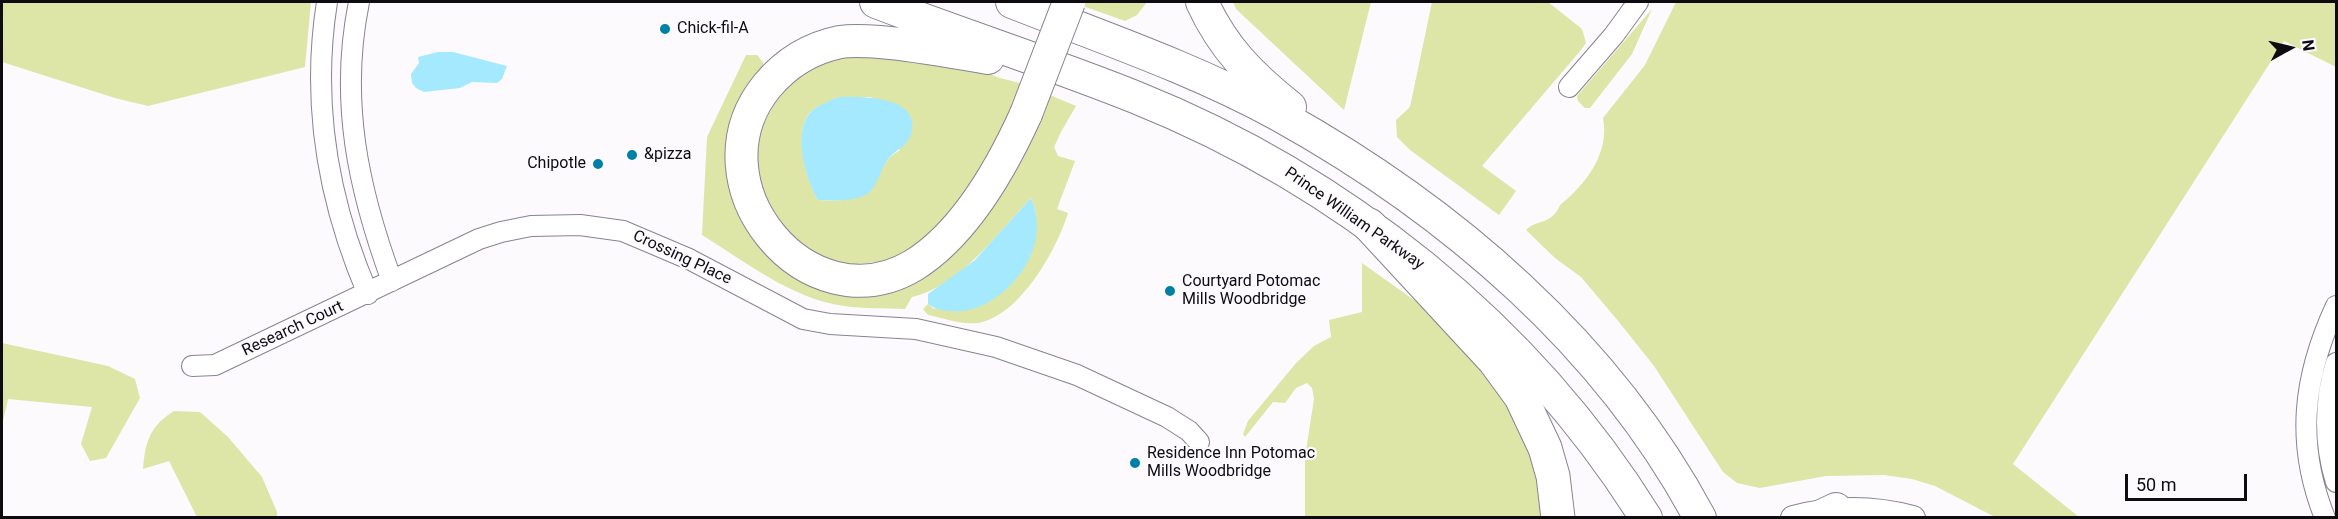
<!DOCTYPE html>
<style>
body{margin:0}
#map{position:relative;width:2338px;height:519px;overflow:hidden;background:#fcfafd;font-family:Roboto,sans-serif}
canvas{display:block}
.frame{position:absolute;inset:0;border:3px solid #0e0b11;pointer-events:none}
.north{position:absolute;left:2260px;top:18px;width:60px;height:60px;-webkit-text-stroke:4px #fcfafd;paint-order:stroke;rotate:82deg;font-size:16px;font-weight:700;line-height:24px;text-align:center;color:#0e0b11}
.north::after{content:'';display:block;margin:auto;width:21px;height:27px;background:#0e0b11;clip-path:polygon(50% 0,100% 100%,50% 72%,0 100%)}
.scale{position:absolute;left:2125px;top:474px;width:122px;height:27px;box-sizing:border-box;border:3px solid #0e0b11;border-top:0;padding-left:8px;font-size:18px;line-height:21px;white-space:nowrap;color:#0e0b11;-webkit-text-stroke:4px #fcfafd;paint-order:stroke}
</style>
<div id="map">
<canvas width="2338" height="519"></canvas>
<div class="frame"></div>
<div class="north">N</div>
<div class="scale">50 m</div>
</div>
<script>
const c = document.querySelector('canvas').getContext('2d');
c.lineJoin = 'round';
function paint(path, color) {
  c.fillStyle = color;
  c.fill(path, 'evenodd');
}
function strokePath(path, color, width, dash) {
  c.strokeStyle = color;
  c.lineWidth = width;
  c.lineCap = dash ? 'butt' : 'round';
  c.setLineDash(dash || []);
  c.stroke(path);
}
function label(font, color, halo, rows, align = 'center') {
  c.font = font + ' Roboto,sans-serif';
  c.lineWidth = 4.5;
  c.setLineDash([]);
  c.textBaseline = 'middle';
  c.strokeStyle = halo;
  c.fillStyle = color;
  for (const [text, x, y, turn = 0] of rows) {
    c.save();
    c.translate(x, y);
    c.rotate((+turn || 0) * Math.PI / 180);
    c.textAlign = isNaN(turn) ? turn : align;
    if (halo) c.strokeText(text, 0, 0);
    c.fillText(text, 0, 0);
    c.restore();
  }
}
paint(new Path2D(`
 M2 2H311L305 67 148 106 115 98 2 62Z
 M1078 2H1147L1137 15 1125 21 1077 4Z
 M1233 2H1371L1344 110 1236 9Z
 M1432 2H1548L1582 29 1586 43 1581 50 1482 166 1516 191 1499 215 1410 150 1397 137 1396 120 1410 107Z
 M1676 2H2336V67L2284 41 2013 464 2079 517H1995L1935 486 1912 479 1884 475 1826 476 1760 488 1737 483 1723 472 1654 366 1619 322 1581 277 1555 258 1526 230C1537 219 1552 225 1560 205 1586 184 1610 153 1603 118L1645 65Z
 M1652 9 1632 54 1590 108H1585L1578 101 1577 96Z
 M829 52 948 58 1000 78 1027 85 980 179 926 241 889 261 846 265 821 258 769 217 752 144 793 71ZM839 97H871L900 150 890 157 862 196 838 201 818 200C806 180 791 127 813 110 821 104 831 101 839 97Z
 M746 55H757L763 62V70L736 115 776 254 903 278 1045 93 1076 106 1061 132 1054 147 1058 156 1075 161 1057 209 1068 213C1057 249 1020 316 978 323 962 325 943 318 928 315L923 309 928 304 934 309 1030 257C1036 237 1040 219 1031 198 998 233 960 286 912 297L905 309C885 308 864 309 844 306 792 299 746 262 702 235L707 137Z
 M1362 263 1428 310 1511 390 1550 517H1305V457L1314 399 1312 388 1307 383 1296 388 1285 403 1273 402 1245 437 1243 434 1248 421 1296 363 1314 346 1331 337 1329 320 1362 312Z
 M2 343 108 366 135 379 140 398 106 458 90 461 81 444 92 407 8 399 2 426Z
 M174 411 200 412 228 437 262 477 277 512V517H197L169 461 143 469C145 442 150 426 174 411Z`), '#dde5a7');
paint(new Path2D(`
 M438 52H453L507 66 502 79 497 83 472 82 460 88 424 92 416 88 412 83 411 74 419 63 418 57Z
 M839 97C862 96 923 96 911 135 907 146 896 150 889 158 882 167 879 178 874 187 864 203 835 201 818 200 805 179 791 128 813 110 821 104 830 100 839 97Z
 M1031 198C1039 216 1039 239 1030 257 1016 287 983 315 949 311 941 310 935 309 928 304V294L975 260Z`), '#a5e9ff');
const minor = new Path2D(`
 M327 2C311 103 328 201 368 294
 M359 2C339 100 358 189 392 281
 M1569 87 1614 35 1638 2
 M2336 363C2324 401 2324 444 2336 482
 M192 366 215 365 479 239 501 232 531 226 580 225 623 231 689 259 803 319 830 324 916 329 996 347 1077 375 1167 417 1189 431 1199 442
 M2325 518C2295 443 2303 377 2336 306`);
const tertiary = new Path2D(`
 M1793 518C1834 507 1872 507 1913 518`);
const trunk = new Path2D(`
 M876 2C962 35 1050 63 1135 97 1342 180 1527 327 1646 518
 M1012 2C1101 37 1195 69 1279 115 1450 210 1607 344 1700 518
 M1202 2C1223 48 1251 76 1290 107
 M988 58C952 52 917 45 880 42 867 41 853 40 840 42 811 48 786 63 767 86 688 183 808 329 914 265 965 233 1002 167 1026 114
 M1817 518 1836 509`);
const motorway = new Path2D(`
 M1369 225 1494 360 1521 397 1545 448 1553 476 1558 518`);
strokePath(minor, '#898291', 22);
strokePath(tertiary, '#898291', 26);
strokePath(trunk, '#898291', 34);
strokePath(motorway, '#898291', 35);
strokePath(minor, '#fff', 20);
strokePath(tertiary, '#fff', 24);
strokePath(trunk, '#fff', 32);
strokePath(motorway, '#fff', 33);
const trunkBridge = new Path2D(`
 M1026 114 1069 2`);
strokePath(trunkBridge, '#898291', 34, []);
strokePath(trunkBridge, '#fff', 32);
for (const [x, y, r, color] of [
 [665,29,6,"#0080a5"],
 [632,155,6,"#0080a5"],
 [598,164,6,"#0080a5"],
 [1170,291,6,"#0080a5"],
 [1135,463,6,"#0080a5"]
]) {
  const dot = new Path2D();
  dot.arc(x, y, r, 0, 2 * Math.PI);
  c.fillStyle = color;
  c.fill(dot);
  strokePath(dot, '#fcfafd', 2);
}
label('16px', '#0e0b11', '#fcfafd', [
 ["Chick-fil-A",677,29],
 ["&pizza",644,155],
 ["Chipotle",586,164,"right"],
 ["Courtyard Potomac",1182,282],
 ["Mills Woodbridge",1182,300],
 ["Residence Inn Potomac",1147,454],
 ["Mills Woodbridge",1147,472]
], 'left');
label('16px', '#0e0b11', '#fcfafd', [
 ["Prince William Parkway",1354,219,35],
 ["Crossing Place",682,258,25],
 ["Research Court",293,329,-25]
]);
</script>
